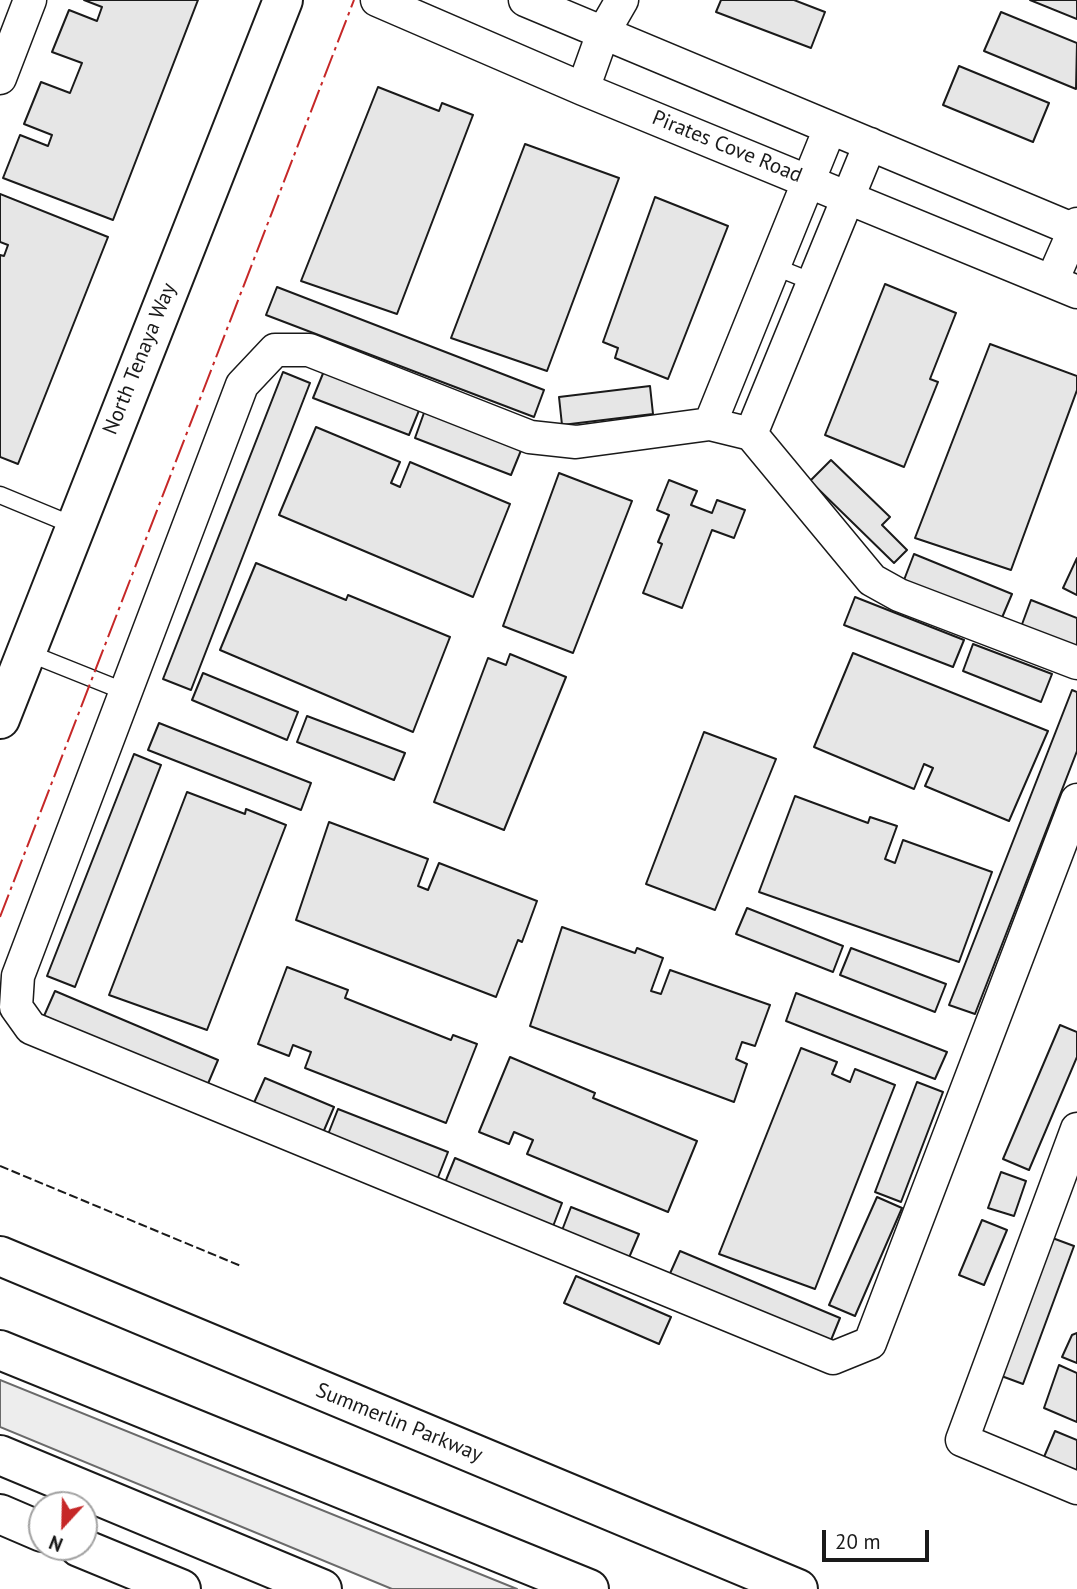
<!DOCTYPE html>
<style>
body{margin:0}
#map{position:relative;width:1077px;height:1589px;overflow:hidden;background:#fff;font-family:"PT Sans",sans-serif}
canvas{display:block}
.north{position:absolute;left:28px;top:1491px;width:70px;height:70px;box-sizing:border-box;background:#fff;border:2px solid #a3a3a3;border-radius:50%;rotate:202deg;font-size:19px;font-weight:700;line-height:28px;text-align:center;color:#1a1a1a}
.north::after{content:'';display:block;margin:auto;width:24px;height:32px;background:#c62828;clip-path:polygon(50% 0,100% 100%,50% 72%,0 100%)}
.scale{position:absolute;left:822px;top:1530px;width:107px;height:32px;box-sizing:border-box;border:4px solid #1a1a1a;border-top:0;padding-left:9px;font-size:21px;line-height:24px;white-space:nowrap;color:#1a1a1a;-webkit-text-stroke:5px #fff;paint-order:stroke}
</style>
<div id="map">
<canvas width="1077" height="1589"></canvas>
<div class="north">N</div>
<div class="scale">20 m</div>
</div>
<script>
const c = document.querySelector('canvas').getContext('2d');
c.lineJoin = 'round';
function paint(path, color) {
  c.fillStyle = color;
  c.fill(path, 'evenodd');
}
function strokePath(path, color, width, dash) {
  c.strokeStyle = color;
  c.lineWidth = width;
  c.lineCap = dash ? 'butt' : 'round';
  c.setLineDash(dash || []);
  c.stroke(path);
}
function label(font, color, halo, rows, align = 'center') {
  c.font = font + ' "PT Sans",sans-serif';
  c.lineWidth = 5;
  c.setLineDash([]);
  c.textBaseline = 'middle';
  c.strokeStyle = halo;
  c.fillStyle = color;
  for (const [text, x, y, turn = 0] of rows) {
    c.save();
    c.translate(x, y);
    c.rotate((+turn || 0) * Math.PI / 180);
    c.textAlign = isNaN(turn) ? turn : align;
    if (halo) c.strokeText(text, 0, 0);
    c.fillText(text, 0, 0);
    c.restore();
  }
}
const built = new Path2D(`
 M0 1380 517 1589H392L0 1427Z`);
paint(built, '#ededed');
strokePath(built, '#6a6a6a', 2);
const building = new Path2D(`
 M84 0H198L113 220 3 178 20 135 48 146 52 135 24 124 41 82 70 93 82 63 52 52 69 10 97 21 102 7Z
 M721 0H794L825 12 811 48 716 12Z
 M1030 0H1077V19Z
 M1001 12 1077 43 1076 89 984 51Z
 M959 66 1049 103 1033 142 943 105Z
 M378 87 439 111 442 103 473 115 397 314 301 281Z
 M525 144 619 178 547 371 451 338Z
 M0 194 108 237 18 464 0 457V255L4 256 8 245 0 242Z
 M655 197 728 226 668 379 615 358 618 348 603 342Z
 M885 284 956 313 930 379 938 382 904 467 825 435Z
 M277 287 544 390 534 417 266 315Z
 M990 344 1077 376V390L1011 570 915 538Z
 M324 371 420 408 409 435 313 398Z
 M283 372 310 383 191 690 163 679Z
 M650 386 653 414 562 425 559 397Z
 M425 410 522 448 511 475 415 438Z
 M316 427 400 462 391 483 400 487 410 462 510 504 473 597 279 515Z
 M831 460 890 517 882 525 907 550 894 563 810 481Z
 M559 473 632 501 573 653 503 626Z
 M669 480 697 491 691 505 712 513 717 500 745 510 734 538 712 530 682 608 643 593 662 544 658 542 669 515 657 510Z
 M914 554 1012 594 1001 620 904 580Z
 M1077 558V595L1063 588Z
 M256 563 346 600 348 595 450 637 413 732 220 650Z
 M855 597 964 640 953 667 844 625Z
 M1031 600 1077 618V648L1021 627Z
 M973 644 1052 674 1041 702 963 671Z
 M853 653 1048 731 1009 821 925 786 933 768 924 764 914 789 814 747Z
 M510 654 566 677 504 830 434 802 488 658 506 665Z
 M203 673 298 712 287 740 192 700Z
 M1072 690 1077 692V751L975 1014 949 1005Z
 M307 716 405 753 394 780 297 742Z
 M159 723 311 783 301 810 148 750Z
 M704 732 776 759 715 910 646 884Z
 M134 754 161 765 75 987 47 976Z
 M187 792 245 814 246 809 286 825 207 1030 109 995Z
 M795 796 868 823 870 817 897 826 885 859 895 863 903 840 992 872 959 962 759 892Z
 M329 822 428 859 418 886 428 890 439 863 537 901 522 942 518 940 496 997 296 920Z
 M747 908 843 946 833 972 736 934Z
 M562 927 635 953 637 948 663 958 651 991 661 994 670 970 770 1005 755 1046 742 1042 736 1059 747 1064 734 1102 530 1026Z
 M851 948 946 984 935 1012 840 975Z
 M287 967 348 990 345 998 451 1040 453 1035 477 1044 446 1123 305 1068 311 1052 293 1045 289 1056 258 1044Z
 M55 991 218 1060 207 1086 44 1016Z
 M796 993 947 1052 935 1079 786 1021Z
 M1060 1025 1077 1032V1057L1029 1170 1003 1159Z
 M801 1048 837 1062 832 1074 850 1082 855 1069 895 1085 815 1289 719 1254Z
 M510 1057 595 1093 593 1098 697 1141 668 1212 527 1154 533 1140 514 1132 509 1144 479 1132Z
 M265 1078 334 1107 322 1135 253 1105Z
 M917 1082 943 1092 901 1202 875 1192Z
 M338 1109 448 1152 437 1180 327 1137Z
 M455 1158 562 1203 552 1229 444 1185Z
 M1001 1172 1026 1181 1014 1216 988 1208Z
 M877 1197 902 1208 855 1316 829 1305Z
 M571 1207 639 1234 628 1260 561 1233Z
 M982 1220 1007 1230 984 1285 959 1275Z
 M1047 1236 1074 1246 1023 1384 996 1374Z
 M680 1251 840 1318 829 1345 668 1278Z
 M576 1276 671 1317 659 1344 564 1303Z
 M1077 1333V1363L1062 1357 1072 1335Z
 M1059 1365 1077 1373V1422L1044 1408Z
 M1055 1431 1077 1440V1471L1044 1457Z`);
paint(building, '#e6e6e6');
strokePath(building, '#1a1a1a', 2);
const lane = new Path2D(`
 M773 266 813 282
 M0 495 75 526
 M26 652 126 692`);
const street = new Path2D(`
 M377 0 583 89 1077 292
 M525 0 1077 231
 M0 78 30 0
 M583 89 603 33 622 0
 M1052 281 1077 224
 M710 424 830 128
 M751 434 870 144
 M1077 663 899 595 872 580 751 434 710 424 576 442 530 437 309 350H275L242 385 18 976 16 1007 31 1028 833 1358 870 1343 1077 800
 M1077 1129 962 1440 1077 1488`);
const secondary = new Path2D(`
 M0 719 283 0`);
const highway = new Path2D(`
 M0 1256 798 1589
 M0 1350 589 1589
 M0 1455 322 1589
 M0 1514 42 1532
 M79 1547 181 1589`);
strokePath(lane, '#1a1a1a', 19);
strokePath(street, '#1a1a1a', 35);
strokePath(secondary, '#1a1a1a', 42);
strokePath(highway, '#1a1a1a', 42);
strokePath(lane, '#fff', 16);
strokePath(street, '#fff', 32);
strokePath(secondary, '#fff', 38);
strokePath(highway, '#fff', 38);
strokePath(new Path2D(`
 M0 1166 241 1266`), '#1a1a1a', 2, [9, 3.5]);
strokePath(new Path2D(`
 M0 917 354 0`), '#c62828', 2, [24, 5, 3.5, 5]);
label('21px', '#1a1a1a', '#fff', [
 ["Pirates Cove Road",727,147,22],
 ["North Tenaya Way",140,359,-68],
 ["Summerlin Parkway",399,1423,22]
]);
</script>
